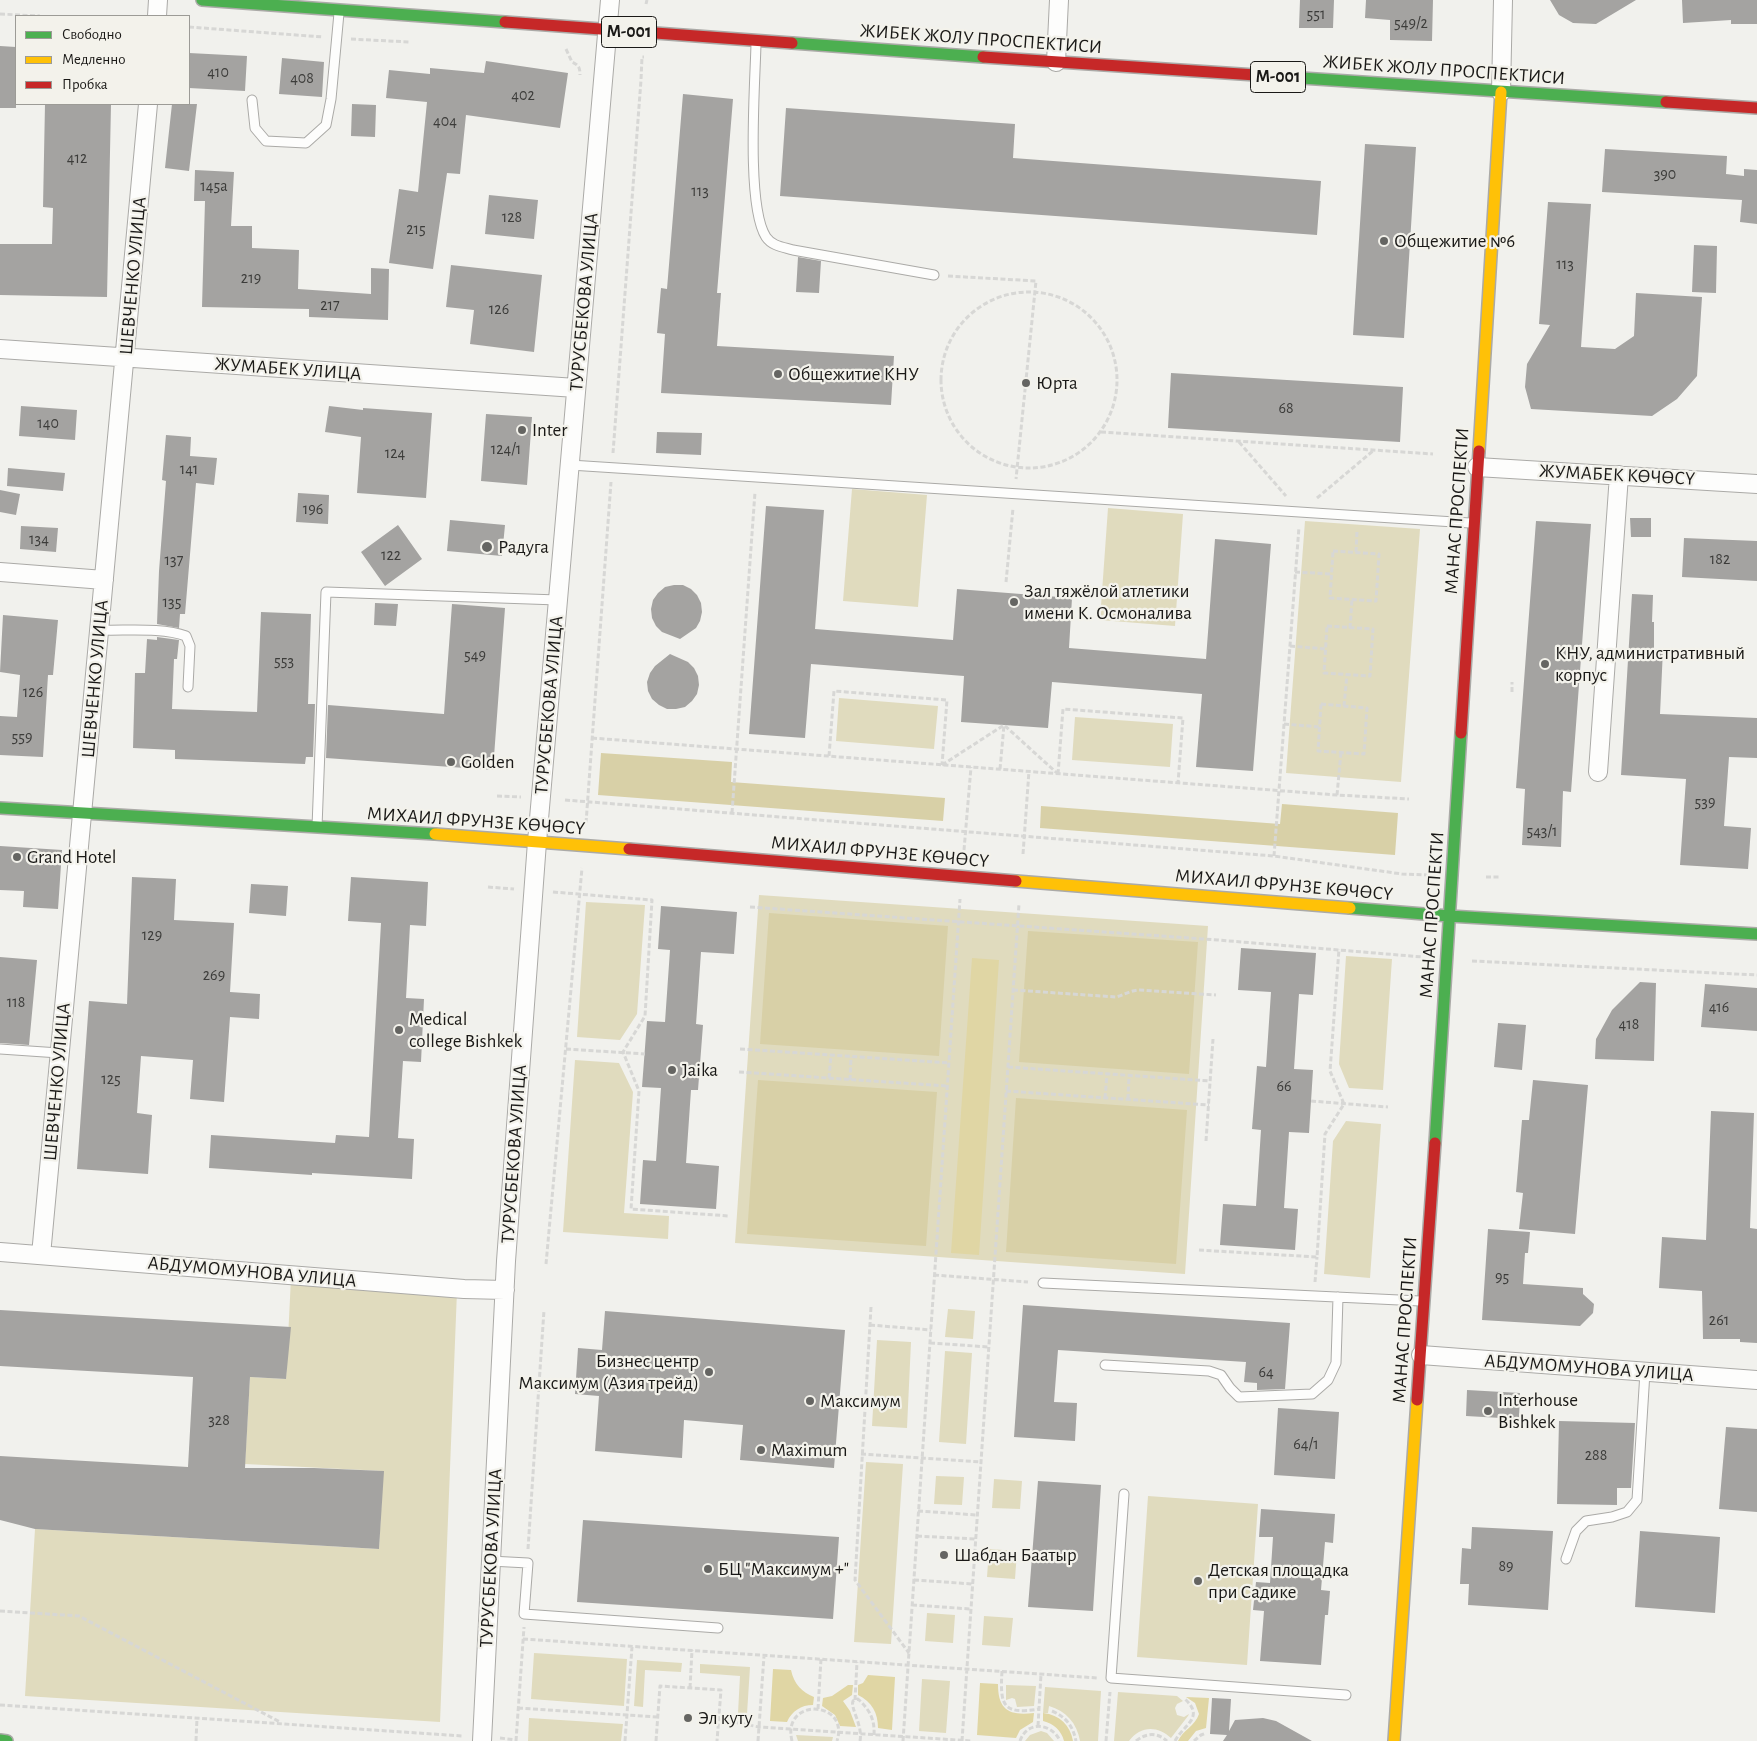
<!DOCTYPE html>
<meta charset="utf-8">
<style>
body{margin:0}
#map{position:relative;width:1757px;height:1741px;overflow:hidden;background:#f1f1ed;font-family:"Alegreya Sans",sans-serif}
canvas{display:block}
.legend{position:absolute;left:15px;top:15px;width:175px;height:90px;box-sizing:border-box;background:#f3f2eb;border:1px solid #9c9b96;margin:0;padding:6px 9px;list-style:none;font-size:15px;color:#1a1917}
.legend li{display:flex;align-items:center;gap:10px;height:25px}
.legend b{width:25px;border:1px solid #9c9b96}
</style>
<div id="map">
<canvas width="1757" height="1741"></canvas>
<ul class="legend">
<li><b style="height:6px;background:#4caf50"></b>Свободно</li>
<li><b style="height:6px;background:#ffc107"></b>Медленно</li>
<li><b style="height:6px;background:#c62828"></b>Пробка</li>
</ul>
</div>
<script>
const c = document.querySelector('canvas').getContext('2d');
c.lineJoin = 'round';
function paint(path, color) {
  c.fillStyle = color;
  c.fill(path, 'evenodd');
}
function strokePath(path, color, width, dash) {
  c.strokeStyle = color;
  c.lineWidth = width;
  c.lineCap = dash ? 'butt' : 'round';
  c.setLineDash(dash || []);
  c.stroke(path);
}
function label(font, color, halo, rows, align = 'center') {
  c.font = font + ' "Alegreya Sans",sans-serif';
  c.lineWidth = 4.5;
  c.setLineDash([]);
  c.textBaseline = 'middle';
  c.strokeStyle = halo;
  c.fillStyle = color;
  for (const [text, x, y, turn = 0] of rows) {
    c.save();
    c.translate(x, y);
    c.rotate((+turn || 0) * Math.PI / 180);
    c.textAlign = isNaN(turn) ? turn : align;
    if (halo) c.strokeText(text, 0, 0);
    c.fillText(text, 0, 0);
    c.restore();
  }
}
paint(new Path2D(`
 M852 489 927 495 918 607 843 601Z
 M1108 508 1183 514 1175 626 1100 620Z
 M1305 521 1420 529 1401 782 1286 773Z
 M839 698 938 706 934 749 836 741Z
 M1075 717 1173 724 1170 767 1072 760Z
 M759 895 1208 926 1185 1274 735 1243Z
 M586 902 645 905 637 1014 620 1040 577 1037Z
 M1346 956 1392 959 1383 1090 1349 1088 1339 1064Z
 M575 1060 619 1063 633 1092 624 1213 669 1216 668 1239 563 1232Z
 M1346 1121 1381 1124 1370 1278 1324 1274 1333 1141Z
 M291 1278 457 1291 440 1722 25 1696 35 1529 379 1549 383 1471 245 1464 250 1377 286 1379Z
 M948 1309 975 1311 973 1339 945 1337Z
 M877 1340 911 1342 907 1428 872 1426Z
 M945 1351 972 1353 966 1444 939 1442Z
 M866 1462 903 1464 891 1644 854 1642Z
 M936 1476 964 1477 962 1505 934 1504Z
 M994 1479 1022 1481 1020 1509 992 1508Z
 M1148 1496 1258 1504 1247 1665 1137 1657Z
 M989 1549 1017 1551 1015 1579 987 1577Z
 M927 1613 955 1615 953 1643 925 1641Z
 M984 1616 1013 1618 1010 1647 982 1645Z
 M534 1653 627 1659 624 1706 531 1699Z
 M637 1660 682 1663 681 1672 645 1670 643 1707 634 1706Z
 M700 1664 750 1667 747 1714 738 1713 740 1676 700 1673Z
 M922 1679 950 1681 946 1733 919 1731Z
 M1006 1685 1036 1686 1034 1706 1017 1707 1015 1699 1012 1698 1006 1700Z
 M1045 1687 1101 1691 1098 1741H1080C1077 1723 1066 1711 1049 1706L1048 1713H1043Z
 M1118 1692 1177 1696 1183 1701 1177 1704 1175 1708 1177 1715 1184 1717 1189 1714 1188 1716 1171 1738C1157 1725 1140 1726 1129 1741H1114Z
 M529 1718 623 1724 621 1741H528Z
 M1041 1731 1047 1733 1054 1741H1025L1030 1735Z
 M796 1735 833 1737 832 1741H798Z`), '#e0dbbe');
paint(new Path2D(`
 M601 753 732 762 731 782 945 798 943 821 598 795Z
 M1282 804 1398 813 1395 855 1040 828 1041 806 1280 824Z
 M769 913 948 926 939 1056 760 1044Z
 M1028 931 1198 942 1189 1074 1019 1062Z
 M758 1080 937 1092 926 1246 747 1234Z
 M1016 1098 1187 1110 1176 1264 1006 1252Z`), '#d8d0a7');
paint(new Path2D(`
 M972 958 999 960 979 1255 951 1253Z
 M773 1669 791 1670C794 1684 802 1692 814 1697L813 1705C801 1705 792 1711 787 1722L770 1721Z
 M868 1675 895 1677 892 1730 878 1728C878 1713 872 1702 858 1695V1685L863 1683Z
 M980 1683 998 1684C998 1710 1009 1716 1034 1713L1033 1722 1020 1730 1016 1738 977 1735Z
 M848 1685H853L852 1695 843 1701 850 1711 856 1727 840 1726 835 1715 822 1706 823 1698 832 1696Z
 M1186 1697 1209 1698 1206 1728 1196 1731 1188 1741H1178C1183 1730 1195 1726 1199 1714L1195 1703Z
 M1043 1713C1060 1715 1070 1725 1073 1741H1064C1061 1730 1054 1724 1043 1721Z`), '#e0d6a4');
paint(new Path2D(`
 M1300 0H1334L1333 28H1299Z
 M1366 0H1433L1432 41 1390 40V20L1365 18Z
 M1550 0H1636L1596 24 1573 23 1559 15Z
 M1682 0H1757V24H1731V20L1683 23Z
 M0 46 16 47V108H0Z
 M189 53 247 56 245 91 189 88Z
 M282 58 324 62 322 97 279 94Z
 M486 61 568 73 560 128 466 115 460 174 447 173 433 269 389 263 399 189 418 192 427 102 386 98 389 70 430 74V68L484 73Z
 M683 94 733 99 717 293H721L717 346 894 356 891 405 661 393 665 334 657 333 661 288 667 289Z
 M45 104H111L107 297 0 295V244H52L53 208 43 207Z
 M172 104H197L189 171 165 168Z
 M352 104 376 105 375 137 351 136Z
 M786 108 1015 124 1013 158 1321 181 1317 235 780 196Z
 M1365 144 1416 147 1404 338 1353 335Z
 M1605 149 1727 156 1726 174 1744 176V169L1757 170V224L1740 222 1742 200 1602 192Z
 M195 170 234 172 231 226H252V248L299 250 298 289 371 294V268L389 269 388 320 309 317V309L202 307 205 201H194Z
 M489 195 538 200 534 239 485 234Z
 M1548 202 1591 204 1581 347 1615 349 1634 336 1636 293 1702 297 1697 376 1677 399 1652 416 1531 409 1525 387 1527 364 1550 325 1539 324Z
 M1694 245 1717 246 1716 293 1692 292Z
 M798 257 821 261 819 293 796 292Z
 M451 265 542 275 534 352 470 344 474 310 446 307Z
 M1171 373 1403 387 1400 442 1168 428Z
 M21 406 77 410 75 440 19 436Z
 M329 406 363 410V408L432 413 426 498 357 493 361 437 325 432Z
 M486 414 532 417 527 485 481 481Z
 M657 432 702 433 701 455 656 453Z
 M166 435 191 437 190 456 217 458 214 485 196 483 185 614H180L179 628 157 624 159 571 166 481 162 480Z
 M8 468 65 473 63 491 7 486Z
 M0 490 20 494 16 515 0 512Z
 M298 493 329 495 328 524 296 522Z
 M766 506 824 510 815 629 953 640 957 589 1072 598 1069 648 1206 659 1215 539 1271 544 1253 771 1196 767 1202 694 1052 682 1048 728 1004 725 961 722 964 676 811 664 805 738 749 734Z
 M1630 518H1651V537H1631Z
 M450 520 505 525 502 556 447 551Z
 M1536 521 1591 524 1571 792 1563 791 1561 847 1522 845 1525 789 1516 788Z
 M398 525 422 559 385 586 361 552Z
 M21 526 58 528 56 552 20 549Z
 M1684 538 1757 541V581L1682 577Z
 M674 585H683L691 589 697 595 701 603 702 612 700 621 696 628 680 639 662 632 656 626 652 618 651 609 653 600 658 593 665 587Z
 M1632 594 1653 595 1652 622H1654V649H1663L1660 714 1757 718V758L1729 757 1724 826 1751 828 1748 869 1680 865 1686 779 1621 775Z
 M375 603 398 604 396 626 374 625Z
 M452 604 505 608 493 770 326 758 328 705 444 714Z
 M261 612 311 614 308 704H315L313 757H306L305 764 175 759V750L133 748 135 673H145L147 639 157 640V637L179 640 177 659H174L172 709 257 712Z
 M3 615 58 620 53 675H48L43 757 0 755V716L17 717 20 675 0 672Z
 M670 654 688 662 694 668 698 676 699 685 697 694 692 701 685 707 676 709H667L659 705 652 699 648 691 647 682 650 673 655 666Z
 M0 846 62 850 58 909 23 907 24 891 0 890Z
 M132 877 176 879 174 920 234 923 230 992 260 994 259 1019 230 1017 224 1102 190 1099 193 1060 141 1056 137 1113 152 1115 148 1174 77 1169 89 1001 127 1004Z
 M351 877 428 882 426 926 410 925 406 998 424 999 421 1062 403 1061 398 1138 414 1139 412 1179 312 1173V1175L209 1168 211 1135 335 1143 336 1135 369 1137 381 923 348 921Z
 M251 884 288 886 286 916 249 913Z
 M661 906 737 912 734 954 701 952 696 1024 703 1025 698 1090H691L686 1163 719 1166 716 1209 640 1204 643 1160 656 1161 661 1088 642 1087 647 1021 665 1022 670 950 658 949Z
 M1241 948 1316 953 1313 995 1299 994 1294 1069 1313 1070 1309 1133 1289 1132 1284 1208 1298 1209 1295 1250 1220 1245 1223 1204 1256 1206 1261 1130 1252 1129 1257 1066 1266 1067 1271 992 1238 990Z
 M0 957 37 960 29 1045 0 1043Z
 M1640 982 1656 983 1654 1061 1595 1059 1596 1039 1612 1010Z
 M1705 984 1757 988V1031L1701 1027Z
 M1498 1023 1526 1025 1522 1070 1494 1067Z
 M1533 1080 1588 1085 1575 1234 1519 1229 1523 1193 1516 1192 1522 1120H1529Z
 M1711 1111 1754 1113 1750 1228 1757 1229V1343L1740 1342V1339H1703L1702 1291 1659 1288 1662 1237 1706 1240Z
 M1488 1229 1530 1232 1528 1253H1525L1523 1284 1583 1288V1294L1594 1304 1593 1313 1580 1326 1482 1320Z
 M1023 1305 1290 1323 1285 1389 1257 1390V1383L1244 1382 1246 1362 1058 1350 1054 1402 1077 1403 1075 1441 1014 1437Z
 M0 1310 291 1327 286 1379 250 1377 245 1468H314L384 1471 379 1549 35 1529 0 1520V1456L188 1467 193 1377 0 1366Z
 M605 1311 845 1330 834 1468 740 1460 743 1425 684 1420 682 1458 595 1451 599 1396 575 1394 578 1348 602 1350Z
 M1467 1390 1520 1393 1519 1419 1466 1416Z
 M1278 1408 1339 1412 1335 1479 1274 1475Z
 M1559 1421 1635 1423 1631 1488H1617V1505L1557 1504Z
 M1726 1427 1757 1429V1512L1719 1509Z
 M1038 1481 1101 1485 1093 1611 1028 1607Z
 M1261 1509 1335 1514 1333 1543 1325 1542 1321 1590 1330 1591 1328 1615H1325L1321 1665 1260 1661 1264 1611 1253 1610 1256 1582 1270 1583 1273 1537H1259Z
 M583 1520 839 1537 833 1619 577 1602Z
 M1472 1527 1553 1531 1548 1610 1468 1605 1469 1584H1460L1462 1548 1471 1549Z
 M1640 1531 1720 1537 1715 1613 1635 1607Z
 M1212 1698 1231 1699 1229 1731 1235 1720 1263 1718 1276 1721 1312 1741H1223L1227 1735 1210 1734Z`), '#a4a3a1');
const lane = new Path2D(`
 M756 44C755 85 746 206 766 237 772 246 783 247 793 250L934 275
 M252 100 255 128 266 141 306 143 326 125 331 99 339 13
 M570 465 1470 523
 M100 630C125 631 162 627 186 636L190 646 188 687
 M317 827 326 592 558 600
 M0 1049 59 1053
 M1043 1283 1420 1301
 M1105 1365 1209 1371 1221 1375 1230 1388 1239 1397 1312 1394 1328 1380 1336 1363 1338 1297
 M1124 1494 1111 1678 1346 1695
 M1566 1559 1576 1531 1586 1521 1612 1517 1627 1512 1637 1500 1645 1372
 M490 1561 528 1563 524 1614 718 1628`);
const street = new Path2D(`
 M157 16 158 0
 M1056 62 1059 0
 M1501 92 1503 0
 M0 349 576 388
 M1477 467 1757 484
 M0 572 104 580
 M1598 772 1619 475
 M0 1252 464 1289 505 1290
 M41 1255 148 104
 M1421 1355 1757 1380
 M482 1741 506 1261 537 842 610 0`);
const fast = new Path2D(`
 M202 0 505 22
 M792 43 983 57
 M1271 76 1666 102
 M0 808 435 834
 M1350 908 1449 916 1757 934
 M1435 1143 1461 733
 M0 1740 7 1741`);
const slow = new Path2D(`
 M1479 451 1501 92
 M435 834 629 849
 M1016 881 1350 908
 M1394 1741 1417 1400`);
const jam = new Path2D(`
 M505 22 792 43
 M983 57 1271 76
 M1666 102 1757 108
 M1461 733 1479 451
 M629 849 1016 881
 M1417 1400 1435 1143`);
strokePath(lane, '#abaaa7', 11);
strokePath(street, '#abaaa7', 20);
strokePath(fast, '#abaaa7', 14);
strokePath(slow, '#abaaa7', 14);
strokePath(jam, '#abaaa7', 14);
strokePath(new Path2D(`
 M646 4 647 0
 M0 14 40 16
 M189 27 323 37
 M351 39 410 42
 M566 49 572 62C579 65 580 68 580 75
 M948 276 1036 281 1016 479
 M941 380a88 88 0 1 1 176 0a88 88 0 1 1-176 0Z
 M1101 432 1433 454
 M1239 442 1286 496
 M613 453 641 80 642 57H644
 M1317 498 1374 450
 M1333 551 1379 554 1376 601 1330 598Z
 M1356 552 1357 531
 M1295 572 1331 574
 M1006 582 1013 508
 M1327 626 1373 629 1370 676 1324 673Z
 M1350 628 1352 599
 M1290 646 1326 649
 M1512 692V682
 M1321 704 1367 708 1364 754 1318 751Z
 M1344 706 1347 674
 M1284 724 1320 727
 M592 738 1337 795 1409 799
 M829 756 834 691 947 700 942 765
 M942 765 1004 725 1058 774
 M1000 769 1004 725
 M1058 774 1063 709 1183 718 1178 783
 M1337 795 1341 752
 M497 796 521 797
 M565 800 1274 856 1402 874 1428 875
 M732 813 755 492
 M586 823 611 482
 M964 850 971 767
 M1023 854 1029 771
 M1274 856 1299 527
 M1486 877H1499
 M488 887 514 889
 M553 892 652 900 645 1016 623 1052 639 1091 631 1209 729 1216
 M750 907 1218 940 1423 957
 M1472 961 1757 975
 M1013 990 1116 997C1124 995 1131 990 1140 990L1216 995
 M566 1049 645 1054
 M740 1049 949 1063
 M1008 1067 1210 1081
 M739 1072 947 1086
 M829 1078 831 1055
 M850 1080 851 1057
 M1006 1091 1209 1105
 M1105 1098 1107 1074
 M1128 1099 1129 1076
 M1311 1101 1388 1107
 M1206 1141 1213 1039
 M1199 1250 1317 1257 1325 1134 1344 1104 1330 1071 1339 949
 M546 1264 582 868
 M934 1275 1028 1282
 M1315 1282 1317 1257
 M871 1307 855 1580 909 1653
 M870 1325 931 1330
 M930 1343 989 1347
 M861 1454 981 1462
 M918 1511 977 1515
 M917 1536 976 1539
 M528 1549 544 1310
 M914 1580 973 1584
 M912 1605 971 1609
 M0 1611 79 1616 280 1722
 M523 1639 1098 1678
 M1002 1671C1000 1705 1002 1715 1039 1709
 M690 1688 692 1650
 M855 1700 857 1662
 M0 1705 463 1736
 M518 1708 657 1717
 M818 1709 821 1659
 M1052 1711C1066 1717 1073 1726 1076 1741
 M719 1719 759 1727 972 1741
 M1038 1726 1041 1674
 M500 1738 516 1740
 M196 1741 197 1718
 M516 1741 524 1627
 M625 1741 632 1647
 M656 1741 660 1686 721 1690 717 1741
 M758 1741 764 1656
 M792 1741C781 1697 850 1700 837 1741
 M860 1741C863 1725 850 1708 853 1701L858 1699C869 1709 875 1719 874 1735
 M903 1741 960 899
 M962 1741 1019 904
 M1020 1741C1027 1720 1052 1723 1060 1741
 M1106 1741 1110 1692
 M1136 1741C1146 1733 1157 1732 1167 1741
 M1175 1741C1184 1724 1205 1718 1185 1699
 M1194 1741 1201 1735 1206 1733`), '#d7d7d5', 3, [5, 2.5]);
strokePath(lane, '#fdfdfc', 9);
strokePath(street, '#fdfdfc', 18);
strokePath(fast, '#4caf50', 11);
strokePath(slow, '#ffc107', 11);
strokePath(jam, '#c62828', 11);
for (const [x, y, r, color] of [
 [1384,241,5,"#656562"],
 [778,374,5,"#656562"],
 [1026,383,5,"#656562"],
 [522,430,5,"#656562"],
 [487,547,6,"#656562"],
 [1014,602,5,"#656562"],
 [1545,664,5,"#656562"],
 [451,762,5,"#656562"],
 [17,857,5,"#656562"],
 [399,1030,5,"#656562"],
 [672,1070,5,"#656562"],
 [709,1372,5,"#656562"],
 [810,1401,5,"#656562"],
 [1488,1411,5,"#656562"],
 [761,1450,5,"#656562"],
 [944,1555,5,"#656562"],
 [708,1569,5,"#656562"],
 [1198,1581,5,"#656562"],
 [688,1718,5,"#656562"]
]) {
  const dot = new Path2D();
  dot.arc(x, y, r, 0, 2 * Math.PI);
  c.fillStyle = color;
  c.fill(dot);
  strokePath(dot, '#f3f2eb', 2);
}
label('16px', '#3c3c3a', null, [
 ["551",1316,14],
 ["549/2",1411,23],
 ["410",218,72],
 ["408",302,78],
 ["402",523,95],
 ["404",445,121],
 ["412",77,158],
 ["390",1665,174],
 ["145a",214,186],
 ["113",700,191],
 ["128",512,217],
 ["215",416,229],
 ["113",1565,264],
 ["219",251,278],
 ["217",330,305],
 ["126",499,309],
 ["68",1286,408],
 ["140",48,423],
 ["124/1",506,449],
 ["124",395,453],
 ["141",189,469],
 ["196",313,509],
 ["134",39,539],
 ["122",391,555],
 ["182",1720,559],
 ["137",174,560],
 ["135",172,602],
 ["549",475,655],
 ["553",284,661],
 ["126",33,692],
 ["559",22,737],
 ["539",1705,802],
 ["543/1",1542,831],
 ["129",152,935],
 ["269",214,975],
 ["118",16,1002],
 ["416",1719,1007],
 ["418",1629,1024],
 ["125",111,1079],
 ["66",1284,1086],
 ["95",1502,1277],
 ["261",1719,1320],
 ["64",1266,1372],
 ["328",219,1420],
 ["64/1",1306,1444],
 ["288",1596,1455],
 ["89",1506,1566]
]);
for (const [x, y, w] of [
 [629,32,55],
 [1278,77,55]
]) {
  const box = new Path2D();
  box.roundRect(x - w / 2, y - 15.5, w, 31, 4);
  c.fillStyle = '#f3f2eb';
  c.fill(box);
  strokePath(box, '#1a1917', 1);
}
label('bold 18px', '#1a1917', null, [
 ["М-001",629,32],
 ["М-001",1278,77]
]);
label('19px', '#1a1917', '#f3f2eb', [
 ["ЖИБЕК ЖОЛУ ПРОСПЕКТИСИ",981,39,4],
 ["ЖИБЕК ЖОЛУ ПРОСПЕКТИСИ",1444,70,4],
 ["ШЕВЧЕНКО УЛИЦА",133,276,-85],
 ["ТУРУСБЕКОВА УЛИЦА",584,302,-85],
 ["ЖУМАБЕК УЛИЦА",288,369,4],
 ["ЖУМАБЕК КӨЧӨСҮ",1617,475,3],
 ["МАНАС ПРОСПЕКТИ",1457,511,-86],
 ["ШЕВЧЕНКО УЛИЦА",95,679,-85],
 ["ТУРУСБЕКОВА УЛИЦА",549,705,-85],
 ["МИХАИЛ ФРУНЗЕ КӨЧӨСҮ",476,821,4],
 ["МИХАИЛ ФРУНЗЕ КӨЧӨСҮ",880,852,5],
 ["МИХАИЛ ФРУНЗЕ КӨЧӨСҮ",1284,885,5],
 ["МАНАС ПРОСПЕКТИ",1432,915,-86],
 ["ШЕВЧЕНКО УЛИЦА",57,1082,-85],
 ["ТУРУСБЕКОВА УЛИЦА",514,1154,-86],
 ["АБДУМОМУНОВА УЛИЦА",252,1272,5],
 ["МАНАС ПРОСПЕКТИ",1405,1320,-86],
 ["АБДУМОМУНОВА УЛИЦА",1589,1368,4],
 ["ТУРУСБЕКОВА УЛИЦА",491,1558,-87]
]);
label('19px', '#1a1917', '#f3f2eb', [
 ["Общежитие №6",1394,241],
 ["Общежитие КНУ",788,374],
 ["Юрта",1036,383],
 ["Inter",532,430],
 ["Радуга",498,547],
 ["Зал тяжёлой атлетики",1024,591],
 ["имени К. Осмоналива",1024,613],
 ["КНУ, административный",1555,653],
 ["корпус",1555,675],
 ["Golden",461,762],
 ["Grand Hotel",27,857],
 ["Medical",409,1019],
 ["college Bishkek",409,1041],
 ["Jaika",682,1070],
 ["Бизнес центр",699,1361,"right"],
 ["Максимум (Азия трейд)",699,1383,"right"],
 ["Interhouse",1498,1400],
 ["Bishkek",1498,1422],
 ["Максимум",820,1401],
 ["Maximum",771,1450],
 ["Шабдан Баатыр",954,1555],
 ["БЦ \"Максимум +\"",718,1569],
 ["Детская площадка",1208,1570],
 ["при Садике",1208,1592],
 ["Эл куту",698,1718]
], 'left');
</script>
